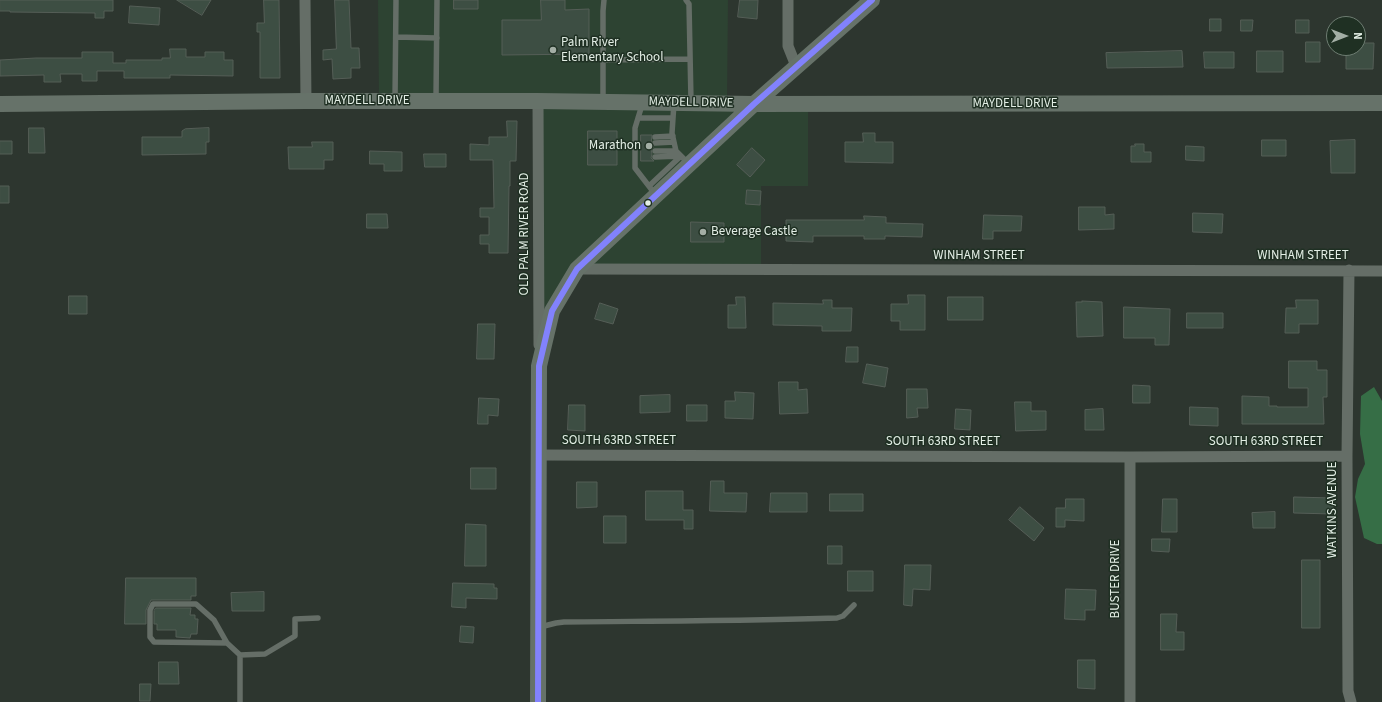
<!DOCTYPE html>
<style>
body{margin:0}
#map{position:relative;width:1382px;height:702px;overflow:hidden;background:#2d362f;font-family:"Source Sans 3",sans-serif}
canvas{display:block}
.north{position:absolute;left:1326px;top:16px;width:40px;height:40px;box-sizing:border-box;background:#1f3023;border:1px solid #6d7c71;border-radius:50%;rotate:90deg;font-size:11px;font-weight:700;line-height:16px;text-align:center;color:#e3eee5}
.north::after{content:'';display:block;margin:auto;width:14px;height:18px;background:#a3aea5;clip-path:polygon(50% 0,100% 100%,50% 72%,0 100%)}
</style>
<div id="map">
<canvas width="1382" height="702"></canvas>
<div class="north">N</div>
</div>
<script>
const c = document.querySelector('canvas').getContext('2d');
c.lineJoin = 'round';
function paint(path, color) {
  c.fillStyle = color;
  c.fill(path, 'evenodd');
}
function strokePath(path, color, width, dash) {
  c.strokeStyle = color;
  c.lineWidth = width;
  c.lineCap = dash ? 'butt' : 'round';
  c.setLineDash(dash || []);
  c.stroke(path);
}
function label(font, color, halo, rows, align = 'center') {
  c.font = font + ' "Source Sans 3",sans-serif';
  c.lineWidth = 3;
  c.setLineDash([]);
  c.textBaseline = 'middle';
  c.strokeStyle = halo;
  c.fillStyle = color;
  for (const [text, x, y, turn = 0] of rows) {
    c.save();
    c.translate(x, y);
    c.rotate((+turn || 0) * Math.PI / 180);
    c.textAlign = isNaN(turn) ? turn : align;
    if (halo) c.strokeText(text, 0, 0);
    c.fillText(text, 0, 0);
    c.restore();
  }
}
paint(new Path2D(`
 M378 0H728L727 102 748 105 582 262 544 330 538 102 379 100Z
 M755 105H808V186H761V269L581 268Z`), '#2d4332');
paint(new Path2D(`
 M1374 387 1382 401V544H1377L1364 538 1355 497 1358 479 1365 464 1360 434 1361 396Z`), '#366e46');
const building = new Path2D(`
 M0 0H113V11H104V18H95V13L10 12V11H0Z
 M177 0H211L202 15Z
 M264 0H279L280 78H260V32H257V23H264Z
 M335 0H349L351 48H359L360 68H351V78L333 79 332 59 323 60V50L336 49Z
 M454 0H478V9H454Z
 M541 0H565V10L589 9V54L502 55V20H541Z
 M740 0H758L757 19 738 17Z
 M130 6 160 8 159 25 129 23Z
 M1210 19H1221V31H1210Z
 M1241 20H1253L1252 31H1241Z
 M1296 20H1309V33H1296Z
 M1306 42H1320V62H1306Z
 M1358 43H1374L1373 69H1346V48H1358Z
 M170 49H186V57H205V52H224V60H233V76L170 75V78H124V71H97V81H82V74H60L61 82H44V75L0 76V60L36 58H82V52H113V63H126V60H162V58H170Z
 M1182 51 1183 67 1107 68 1106 53Z
 M1257 51H1283V72H1257Z
 M1204 52H1234V68H1205Z
 M507 121H517L516 161H510V186H509L508 253H489V244H480V235H489V217H480V208H494L493 160H470V144L489 145V137H507Z
 M29 128H44L45 153H29Z
 M209 128V142H206V154L142 155V137H182V131L185 129Z
 M588 131H617V165H588Z
 M863 133H875V142H893V163L845 162V142H863Z
 M641 135H652L651 144 654 147 651 149 652 154 651 158 654 161H641Z
 M1262 140H1286V156H1262Z
 M1355 140V173H1331L1330 141Z
 M0 141H12V154H0Z
 M312 142H333V160H324V169H289L288 147H312Z
 M1135 144H1144V152H1151V162H1131V146H1135Z
 M1186 146 1204 147V161L1186 160Z
 M752 148 765 160 750 177 737 165Z
 M370 151 402 152V171H384V164H370Z
 M424 154H446V167H425Z
 M0 186H9V203H0Z
 M747 190 761 191 760 205 746 204Z
 M1079 207H1105V215L1114 214V229L1079 230Z
 M1193 213 1223 214 1222 233 1193 232Z
 M367 214H387L388 228H367Z
 M984 215 1022 216 1021 231H993V239H983Z
 M864 216 886 217V223L923 224 922 237 885 236V239H864V236H813V242L786 241V220H864Z
 M691 222 724 223V242H691Z
 M908 295H925V330H900V321H891V304H908Z
 M69 296H87V314H69Z
 M736 297H745L746 328H728V305H736Z
 M948 297H983V320H948Z
 M823 300H832V308H852L851 331H822V326L773 325V303L823 304Z
 M1296 300H1318V324H1299V333H1285L1286 308H1296Z
 M1082 301 1102 302 1103 336 1077 337 1076 302H1082Z
 M600 303 618 309 613 324 595 319Z
 M1124 307 1170 309 1169 345H1155V338H1124Z
 M1187 313H1223V328H1187Z
 M478 324H495L494 359H477Z
 M847 347H858V362H846Z
 M1289 361H1317V370H1327V397H1323L1324 424H1242V396L1269 397V406H1277V407H1308V388H1289Z
 M867 364 888 368 885 387 863 383Z
 M779 382H798V390L807 389 808 413 780 414Z
 M1133 385 1150 386V403H1133Z
 M907 389H927L928 408H917L918 417 907 418Z
 M735 392 754 393 753 419 725 418V401H735Z
 M670 395V412L640 413V396Z
 M479 398 499 399 498 416 488 415V424H478Z
 M1015 402H1031V411H1046V430L1016 431Z
 M569 405H585V431L568 430Z
 M687 405H707V421H687Z
 M1190 407 1218 408V426L1190 425Z
 M956 409 971 410 970 430 955 429Z
 M1103 409 1104 430H1085V410Z
 M471 468H496V489H471Z
 M711 481H724V493H747L746 512 710 511Z
 M577 482H597V507L577 508Z
 M646 491H683V510H693V529H684V520H646Z
 M771 493H807V512H770Z
 M830 494H863V511H830Z
 M1294 497 1333 498V514L1294 513Z
 M1066 499H1084V521L1065 520V527H1056V508H1065Z
 M1163 499H1177V532H1162Z
 M1020 507 1044 528 1034 541 1009 520Z
 M1275 512V528H1253L1252 513Z
 M604 516H626V543H604Z
 M466 524 486 525V566H465Z
 M1152 539H1170L1169 552 1152 551Z
 M828 546H842V564H828Z
 M1302 560H1320V628H1302Z
 M905 565H931L930 590 913 589 912 606 904 605Z
 M848 571H873V591H848Z
 M126 578H196V596H191V600H151L146 610V624H125Z
 M453 583 494 584V588H497V599L466 598V608L452 607Z
 M1066 589 1096 590 1095 610H1085V620L1065 619Z
 M264 592V611H232L231 593Z
 M156 608H191L190 615H195V619H198L197 634H191L190 638 176 637V630H157V624H154V611Z
 M1161 614H1177L1176 632H1184V650H1161Z
 M461 626 474 627 473 643 460 642Z
 M1078 660H1095V689L1078 688Z
 M159 662H178L179 684H159Z
 M140 684H151L150 701H140Z`);
paint(building, '#3d4e43');
strokePath(building, '#555e57', 1);
strokePath(new Path2D(`
 M686 0 689 4 691 101
 M396 37 437 38
 M603 60 690 59
 M436 99 437 0
 M395 100 396 0
 M603 102V11L604 0
 M674 103 672 133 676 151 688 163
 M642 105 635 128V168L655 194
 M638 118H673
 M655 137 673 136
 M655 143 674 142
 M655 151H676
 M655 157 681 156
 M649 186 681 156
 M540 627 556 623 564 622C655 621 746 621 837 618L843 616 854 605
 M227 643 154 642 150 637V610L153 604H196L214 620 227 643 240 655V702
 M240 655 265 654 295 636V619L318 618`), '#656e67', 5.5);
strokePath(new Path2D(`
 M305 0 306 101
 M788 0V46L796 66
 M538 101 539 345
 M577 269 1382 271
 M1349 270 1347 456 1348 691 1351 702
 M538 455 1130 457 1347 456
 M1130 702V457`), '#656e67', 11);
strokePath(new Path2D(`
 M0 104 306 101H538L754 104 1382 103
 M538 702 539 366 552 311 577 269 754 104 872 0`), '#667269', 16);
strokePath(new Path2D(`
 M538 702 539 366 552 311 577 269 754 104 872 0`), '#8282fc', 6);
for (const [x, y, r, color] of [
 [553,50,4,"#a3aea5"],
 [649,146,4,"#a3aea5"],
 [648,203,3.5,"#e3eee5"],
 [703,232,4,"#a3aea5"]
]) {
  const dot = new Path2D();
  dot.arc(x, y, r, 0, 2 * Math.PI);
  c.fillStyle = color;
  c.fill(dot);
  strokePath(dot, '#1f3023', 1.5);
}
label('13px', '#e3eee5', '#1f3023', [
 ["Palm River",561,43],
 ["Elementary School",561,58],
 ["Marathon",641,146,"right"],
 ["Beverage Castle",711,232]
], 'left');
label('13px', '#e3eee5', '#1f3023', [
 ["MAYDELL DRIVE",367,101],
 ["MAYDELL DRIVE",691,103,1],
 ["MAYDELL DRIVE",1015,104],
 ["OLD PALM RIVER ROAD",525,234,-90],
 ["WINHAM STREET",979,256],
 ["WINHAM STREET",1303,256],
 ["SOUTH 63RD STREET",619,441],
 ["SOUTH 63RD STREET",943,442],
 ["SOUTH 63RD STREET",1266,442],
 ["WATKINS AVENUE",1333,510,-90],
 ["BUSTER DRIVE",1116,579,-90]
]);
</script>
